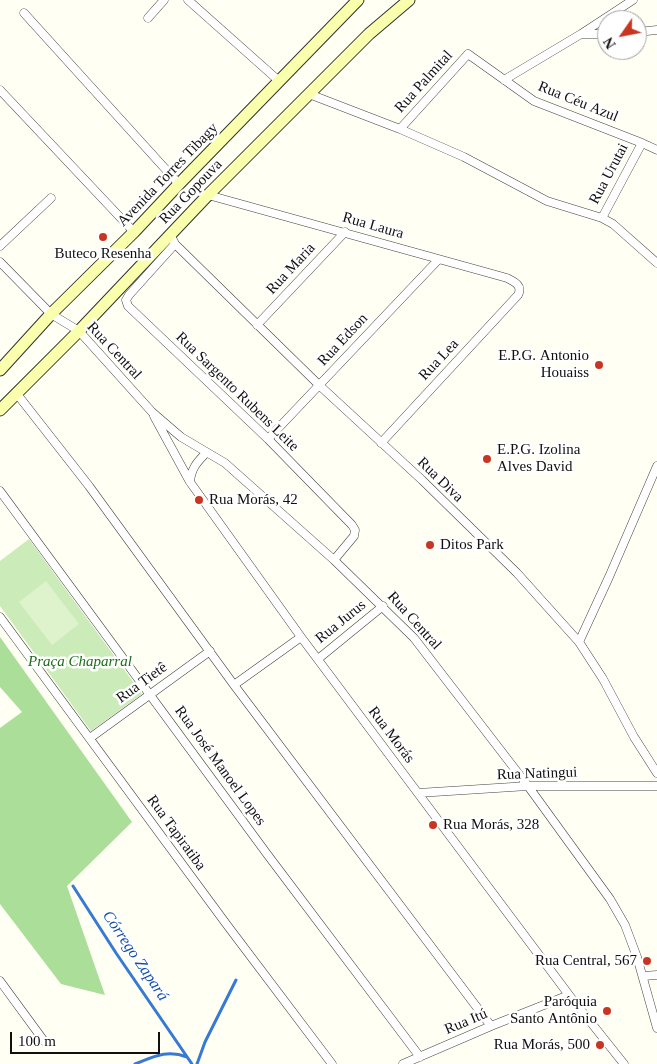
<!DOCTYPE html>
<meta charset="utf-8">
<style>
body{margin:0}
#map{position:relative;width:657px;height:1064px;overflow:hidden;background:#fffff3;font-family:"Times New Roman",serif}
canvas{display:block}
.north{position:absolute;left:597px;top:10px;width:50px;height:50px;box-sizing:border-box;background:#fff;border:1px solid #9f9f9f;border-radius:50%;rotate:237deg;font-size:14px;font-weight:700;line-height:20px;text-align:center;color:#101010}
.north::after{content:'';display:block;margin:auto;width:18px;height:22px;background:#c83520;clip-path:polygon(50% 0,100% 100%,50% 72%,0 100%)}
.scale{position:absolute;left:10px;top:1032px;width:150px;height:22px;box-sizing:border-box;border:2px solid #101010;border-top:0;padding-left:6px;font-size:15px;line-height:18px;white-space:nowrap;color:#101010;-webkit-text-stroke:4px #fff;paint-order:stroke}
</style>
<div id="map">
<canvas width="657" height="1064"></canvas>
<div class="north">N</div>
<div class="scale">100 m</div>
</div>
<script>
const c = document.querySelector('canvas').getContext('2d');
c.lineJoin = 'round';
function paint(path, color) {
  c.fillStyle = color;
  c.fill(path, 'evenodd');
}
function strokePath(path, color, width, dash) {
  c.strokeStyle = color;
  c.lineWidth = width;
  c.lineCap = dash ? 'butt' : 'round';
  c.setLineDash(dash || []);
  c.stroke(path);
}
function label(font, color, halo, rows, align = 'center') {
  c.font = font + ' "Times New Roman",serif';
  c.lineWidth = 5;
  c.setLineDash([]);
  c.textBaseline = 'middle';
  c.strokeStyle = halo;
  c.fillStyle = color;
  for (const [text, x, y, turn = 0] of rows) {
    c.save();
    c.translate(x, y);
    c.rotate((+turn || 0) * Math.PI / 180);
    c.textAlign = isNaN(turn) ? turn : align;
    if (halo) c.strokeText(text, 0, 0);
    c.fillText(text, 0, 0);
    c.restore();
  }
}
paint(new Path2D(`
 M29 539 142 694 91 731 0 606V561Z`), '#cbecb9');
paint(new Path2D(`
 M0 637 132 822 67 886 105 995 61 984 0 904V728L22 712 0 687Z`), '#abde98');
paint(new Path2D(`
 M46 581 79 624 52 645 19 602Z`), '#def3cc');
strokePath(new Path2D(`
 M73 886 116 953 192 1064
 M135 1064C153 1057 167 1049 187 1057
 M197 1064 205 1042 236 980`), '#377ad4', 3);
const street = new Path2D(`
 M188 0 279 81
 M24 13 179 184
 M148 18 164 0
 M637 32 657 30
 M582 34H607
 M504 80 581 34 633 0
 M0 90 134 232
 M309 94 400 129 464 157 547 201 602 218 613 224 657 263
 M400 129 468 54 534 101 642 143 657 150
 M208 195 507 278C515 282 523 286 518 295L381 443
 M602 218 642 143
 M170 234 175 244 319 385 422 480 517 573 579 642 603 679 634 737 657 773
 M175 244 129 295 126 300 128 306 268 439 352 525 355 530 354 536 334 560
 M0 246 51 198
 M0 262 51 314 79 331 152 412 181 437 225 463 334 560 414 638 528 786 610 899 625 925 637 957 657 1028
 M257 325 345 232
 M17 394 89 486 234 685 491 1026
 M154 416 190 482 301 637 569 995 624 1064
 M268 439 438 260
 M190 482C191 469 197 462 206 453
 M0 491 267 854 420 1057
 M0 617 227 925 332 1064
 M579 642 609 577 657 466
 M318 659 383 606
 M234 685 301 637
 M90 738 210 651
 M418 793 528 786H657
 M643 976 657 975
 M0 981 44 1041
 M403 1064 491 1026 569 995`);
const secondary = new Path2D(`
 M0 370 51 314 134 232 179 184 358 0
 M0 410 79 331 208 195 369 34 409 0`);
strokePath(street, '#434343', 9);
strokePath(secondary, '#323232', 13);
strokePath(street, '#fff', 8);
strokePath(secondary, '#faffae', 11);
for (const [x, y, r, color] of [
 [103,237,5,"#c83520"],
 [599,365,5,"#c83520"],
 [487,459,5,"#c83520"],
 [199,500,5,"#c83520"],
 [430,545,5,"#c83520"],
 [433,825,5,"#c83520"],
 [647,961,5,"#c83520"],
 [607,1011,5,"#c83520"],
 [600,1045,5,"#c83520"]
]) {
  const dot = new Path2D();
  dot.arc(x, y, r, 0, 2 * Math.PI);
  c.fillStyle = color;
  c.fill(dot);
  strokePath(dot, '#fff', 2);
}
label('15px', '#101010', '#fff', [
 ["Rua Palmital",424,82,-48],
 ["Rua Céu Azul",578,102,22],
 ["Rua Urutai",609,174,-62],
 ["Avenida Torres Tibagy",168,175,-46],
 ["Rua Gopouva",191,192,-46],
 ["Rua Laura",373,226,16],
 ["Rua Maria",291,269,-47],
 ["Rua Edson",343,340,-47],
 ["Rua Central",114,351,47],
 ["Rua Lea",439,360,-47],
 ["Rua Sargento Rubens Leite",237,392,44],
 ["Rua Diva",440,480,44],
 ["Rua Central",414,621,48],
 ["Rua Jurus",341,622,-39],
 ["Rua Tietê",142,683,-36],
 ["Rua Morás",391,735,53],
 ["Rua José Manoel Lopes",220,766,54],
 ["Rua Natingui",537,774,-2],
 ["Rua Tapiratiba",176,833,54],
 ["Rua Itú",466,1022,-23]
]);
label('15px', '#101010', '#fff', [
 ["Buteco Resenha",103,254,"center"],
 ["E.P.G. Antonio",589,356],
 ["Houaiss",589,373],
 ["E.P.G. Izolina",497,450,"left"],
 ["Alves David",497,467,"left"],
 ["Rua Morás, 42",209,500,"left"],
 ["Ditos Park",440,545,"left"],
 ["Rua Morás, 328",443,825,"left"],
 ["Rua Central, 567",637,961],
 ["Paróquia",597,1002],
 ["Santo Antônio",597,1019],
 ["Rua Morás, 500",590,1045]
], 'right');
label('italic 15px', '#1e6c1c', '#fff', [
 ["Praça Chaparral",80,662]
]);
label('italic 16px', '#114ca9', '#fff', [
 ["Córrego Zapará",135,956,56]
]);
</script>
